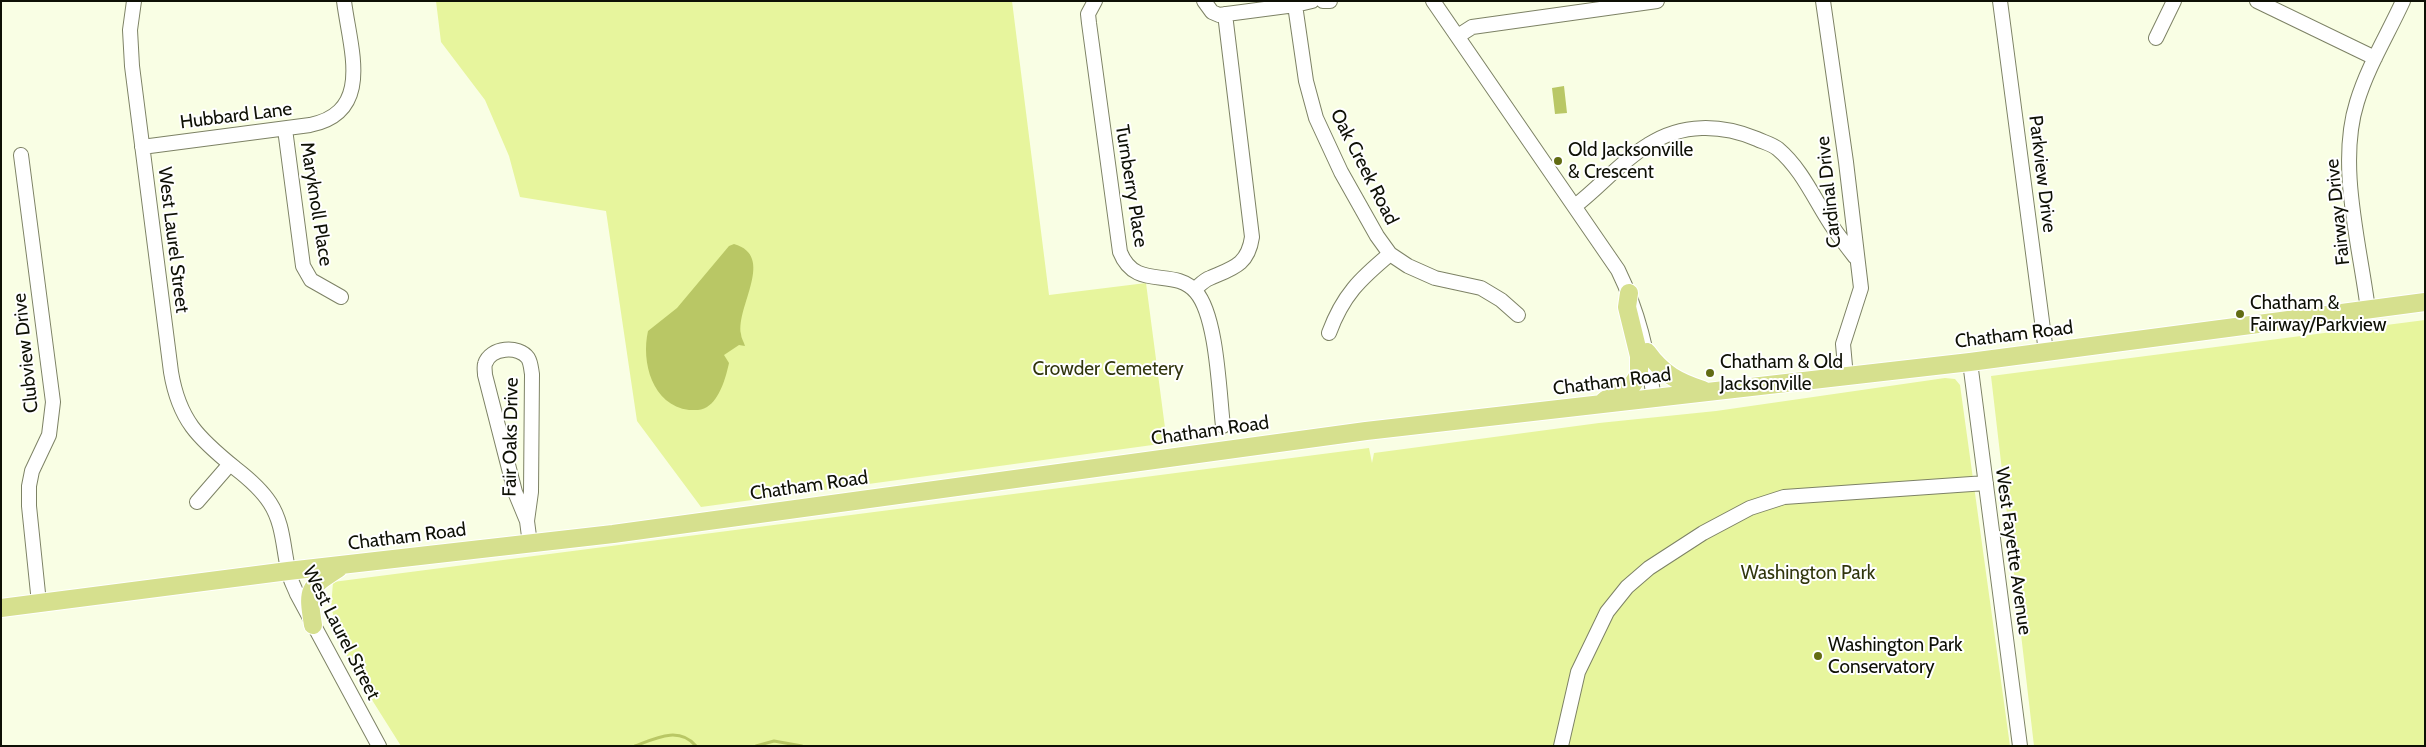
<!DOCTYPE html>
<style>
body{margin:0}
#map{position:relative;width:2426px;height:747px;overflow:hidden;background:#f9fee4;font-family:Cabin,sans-serif}
canvas{display:block}
.frame{position:absolute;inset:0;border:2px solid #0e1005;pointer-events:none}
</style>
<div id="map">
<canvas width="2426" height="747"></canvas>
<div class="frame"></div>
</div>
<script>
const c = document.querySelector('canvas').getContext('2d');
c.lineJoin = 'round';
function paint(path, color) {
  c.fillStyle = color;
  c.fill(path, 'evenodd');
}
function strokePath(path, color, width, dash) {
  c.strokeStyle = color;
  c.lineWidth = width;
  c.lineCap = dash ? 'butt' : 'round';
  c.setLineDash(dash || []);
  c.stroke(path);
}
function label(font, color, halo, rows, align = 'center') {
  c.font = font + ' Cabin,sans-serif';
  c.lineWidth = 4;
  c.setLineDash([]);
  c.textBaseline = 'middle';
  c.strokeStyle = halo;
  c.fillStyle = color;
  for (const [text, x, y, turn = 0] of rows) {
    c.save();
    c.translate(x, y);
    c.rotate((+turn || 0) * Math.PI / 180);
    c.textAlign = isNaN(turn) ? turn : align;
    if (halo) c.strokeText(text, 0, 0);
    c.fillText(text, 0, 0);
    c.restore();
  }
}
paint(new Path2D(`
 M436 1H1012L1049 295 1146 283 1167 443 701 507 637 421 606 211 520 197 509 156 485 100 441 42Z
 M2425 320V746H2034L1991 376Z
 M1945 378 1955 379 1960 385 2010 746H401L350 665 331 608 333 582 1369 448 1372 463 1374 453 1599 423 1716 411Z`), '#e7f59d');
paint(new Path2D(`
 M1564 86 1567 113 1555 114 1552 88Z
 M734 244C776 256 736 306 741 334 741 338 744 342 745 346L739 345 724 355 729 363C726 377 720 399 707 407 701 411 695 410 689 410 652 405 641 362 648 331L677 308 729 246Z`), '#b9c765');
strokePath(new Path2D(`
 M635 746C656 738 679 726 696 746
 M756 746 774 741 802 746`), '#b9c765', 3);
const minor = new Path2D(`
 M134 1 130 30 132 66 171 372C179 420 198 438 235 468 248 478 261 489 270 503 283 523 283 546 288 569 289 578 294 586 297 594L379 746
 M1095 1 1088 14 1089 23 1120 252C1136 292 1174 266 1196 292 1217 316 1219 392 1223 426
 M1204 1 1212 12 1219 15 1295 5 1312 1
 M1323 1H1330
 M1433 1 1618 270C1639 313 1647 351 1654 399
 M1823 1 1846 162 1861 288 1843 344 1846 377
 M2000 1 2046 352
 M2257 1 2375 58
 M1295 5 1306 81 1316 118 1341 172 1377 236 1390 254 1408 266 1435 278 1481 288 1501 300 1518 315
 M1458 36 1472 27 1657 1
 M2156 38 2174 1
 M285 129 303 266 311 280 341 297
 M142 147 310 125C374 112 350 49 344 1
 M21 155 53 402 49 435 32 471 29 486V506L39 603
 M1575 206C1601 186 1620 162 1648 145 1682 123 1721 124 1757 139 1763 142 1772 144 1778 149 1803 170 1816 203 1834 229 1841 239 1848 248 1855 257
 M1194 290C1199 286 1204 280 1210 278 1233 268 1248 265 1252 237L1225 14
 M2368 310C2360 245 2337 165 2357 102 2368 66 2388 34 2403 1
 M1329 333C1343 295 1360 279 1390 254
 M1970 362 2020 746
 M197 502 230 464
 M527 521 531 492 532 374C531 369 531 363 528 358 519 345 490 347 485 364 484 367 485 372 485 375L515 492 527 521 530 544
 M1561 746 1578 672 1607 612 1627 587 1649 568 1703 533 1750 508 1784 497 1986 483`);
const major = new Path2D(`
 M1647 352C1663 374 1678 382 1703 390
 M1605 400 1633 384 1639 374V356L1627 307 1629 293
 M1 608 288 571 613 534 1366 431 1970 362 2425 302
 M313 625C307 588 308 588 339 568`);
strokePath(minor, '#7d8265', 16);
strokePath(major, '#fff', 20);
strokePath(minor, '#fff', 14);
strokePath(major, '#d6e08e', 18);
for (const [x, y, r, color] of [
 [1558,161,5,"#626c12"],
 [2240,314,5,"#626c12"],
 [1710,373,5,"#626c12"],
 [1818,656,5,"#626c12"]
]) {
  const dot = new Path2D();
  dot.arc(x, y, r, 0, 2 * Math.PI);
  c.fillStyle = color;
  c.fill(dot);
  strokePath(dot, '#fff', 2);
}
label('19px', '#0e1005', '#fff', [
 ["Hubbard Lane",236,116,-7],
 ["Oak Creek Road",1364,167,63],
 ["Parkview Drive",2042,174,83],
 ["Turnberry Place",1131,186,81],
 ["Cardinal Drive",1829,192,-96],
 ["Maryknoll Place",316,204,81],
 ["Fairway Drive",2338,212,-96],
 ["West Laurel Street",173,240,83],
 ["Chatham Road",2014,335,-7],
 ["Clubview Drive",26,353,-96],
 ["Chatham Road",1612,382,-7],
 ["Chatham Road",1210,431,-8],
 ["Fair Oaks Drive",511,437,-89],
 ["Chatham Road",809,486,-8],
 ["Chatham Road",407,537,-7],
 ["West Fayette Avenue",2013,551,82],
 ["West Laurel Street",341,633,63]
]);
label('19px', '#0e1005', '#fff', [
 ["Old Jacksonville",1568,150],
 ["& Crescent",1568,172],
 ["Chatham &",2250,303],
 ["Fairway/Parkview",2250,325],
 ["Chatham & Old",1720,362],
 ["Jacksonville",1720,384],
 ["Washington Park",1828,645],
 ["Conservatory",1828,667]
], 'left');
label('19px', '#31360d', '#fff', [
 ["Crowder Cemetery",1108,369],
 ["Washington Park",1808,573]
]);
</script>
